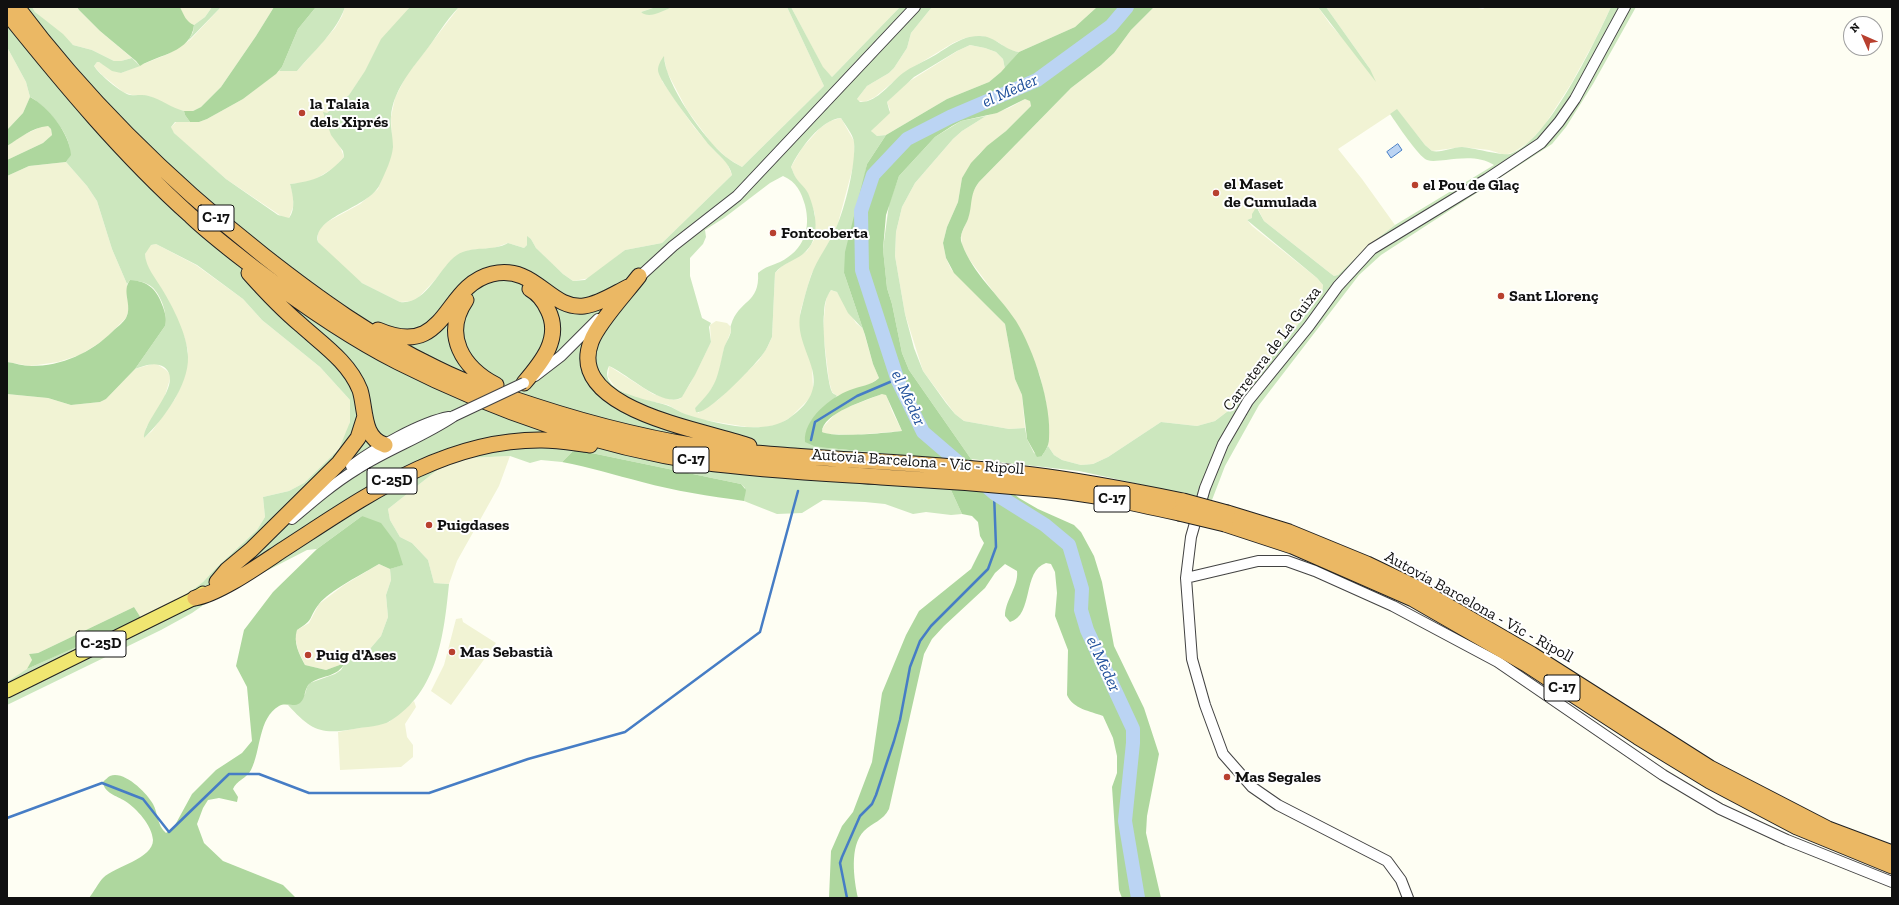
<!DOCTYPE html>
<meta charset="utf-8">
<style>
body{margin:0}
#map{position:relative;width:1899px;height:905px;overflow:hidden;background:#fefef3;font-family:"Zilla Slab",serif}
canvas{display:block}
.frame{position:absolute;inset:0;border:8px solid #101010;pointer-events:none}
.north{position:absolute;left:1843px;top:16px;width:40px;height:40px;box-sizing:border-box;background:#fff;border:1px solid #9f9f9f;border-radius:50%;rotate:315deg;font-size:11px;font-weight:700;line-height:16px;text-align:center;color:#101010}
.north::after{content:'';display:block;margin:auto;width:14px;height:18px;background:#b8402f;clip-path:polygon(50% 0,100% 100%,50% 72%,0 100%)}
</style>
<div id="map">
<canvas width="1899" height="905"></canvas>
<div class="frame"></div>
<div class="north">N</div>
</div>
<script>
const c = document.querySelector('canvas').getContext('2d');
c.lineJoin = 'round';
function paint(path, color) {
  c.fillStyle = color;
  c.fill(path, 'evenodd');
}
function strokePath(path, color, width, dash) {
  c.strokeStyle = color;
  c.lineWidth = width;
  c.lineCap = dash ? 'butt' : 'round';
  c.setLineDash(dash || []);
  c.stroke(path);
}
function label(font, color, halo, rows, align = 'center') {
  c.font = font + ' "Zilla Slab",serif';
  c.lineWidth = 4;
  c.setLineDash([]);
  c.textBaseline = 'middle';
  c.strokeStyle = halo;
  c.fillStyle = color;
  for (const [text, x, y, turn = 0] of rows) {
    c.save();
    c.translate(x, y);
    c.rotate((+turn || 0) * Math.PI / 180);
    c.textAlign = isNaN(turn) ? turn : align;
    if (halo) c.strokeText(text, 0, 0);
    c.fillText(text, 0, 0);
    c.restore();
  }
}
paint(new Path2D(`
 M32 7H77L79 10 100 31 132 58 121 61H114L92 50 73 45 35 12Z
 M180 7H212L205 17 194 25 190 24 184 17Z
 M221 7H274L256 36 221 87 201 107 193 111H184L175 109 149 96 132 95 123 92 102 75 94 66 97 62H99L121 73 168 54 190 40Z
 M345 7H410L349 95 327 113 344 157 335 167 311 182 290 184 293 195V207L289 218H284L226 179 180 139 172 131 171 127 177 121 199 122 207 119 243 99 279 71H297L335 28 342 16Z
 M459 7H656L641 12 650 15 673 7H787L824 86 742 167 727 158 712 144 687 110 667 72 664 57 662 81 694 127 712 148 727 163 732 175 662 243 625 250 590 278 573 281 563 274 549 261 536 248 531 239 527 237V245L524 248 508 243 494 248 471 250 462 253 447 265 435 280 415 301 400 302 362 283 351 275 318 242V233L319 229 327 222 360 204 378 189 392 151 391 117 395 98 406 76Z
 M791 7H900L832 77 823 68Z
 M932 7H1097L1075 27 1019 52 1009 50 998 42 982 36 965 38 953 43 904 73 875 97 865 102 858 101 857 99 867 86 889 73 894 68 907 48 911 33Z
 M1154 7H1318L1330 24 1370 69 1326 7H1473L1483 9 1486 7H1611L1594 42 1571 84 1544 126 1529 142 1514 152 1505 155 1489 150 1462 147 1432 151 1425 145 1397 110 1338 149 1362 179 1395 225 1369 245 1338 275 1334 276 1330 273 1264 221 1257 207 1252 218 1247 220 1252 226 1317 278 1323 285 1322 294 1232 408 1215 421 1197 426 1161 422 1108 457 1093 464 1081 465 1062 460 1054 455 1048 446 1049 440 1046 402 1040 376 1029 348 1016 322 969 259 962 245 961 235 968 218 971 195 979 182 1071 88 1101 65 1114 53 1131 30Z
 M970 45 985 48 996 52 1003 59 1005 69 989 82 947 99 886 135 877 136 872 133 871 131 890 110 887 102 905 84 959 50Z
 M7 47 26 82 30 97 23 113 7 130Z
 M1025 99 1030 100 1031 106 1006 131 979 154 962 178 958 202 947 227 943 243 946 258 951 269 1005 324 1015 379 1022 395 1025 428 1009 429 964 421 955 414 923 371 905 314 895 256 896 232 902 207 915 183 953 139 962 131 986 116 1009 108Z
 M841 118 854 141V163L837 227 811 275 800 313 802 337 812 365 813 388V394L810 398 791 417 778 425 765 427H747L698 419 684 414 668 405 632 397 615 387 608 377 609 366 653 394 673 400 680 399 690 384 711 342 710 325 716 321 727 323 730 326 731 331 724 349 718 378 707 396 695 408 698 413 718 400 759 360 768 346 772 337 775 273 782 266 807 251 814 240 815 233V214L807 192 796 179 791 167 802 148 820 128 830 121Z
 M43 126H48L51 129 52 135 43 143 7 160V146L23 135Z
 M66 162 87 186 97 201 112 249 127 284V295L129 307 128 312 126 318 104 340 80 355 58 362 30 366 7 362V176L29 166Z
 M156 244 196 265 243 299 262 320 320 367 350 400 352 410 349 427 339 449 304 483 289 491 263 497 265 517 257 530 216 568 203 582 179 600 141 618 134 607 38 653 29 654 32 660 29 667 23 673 7 682V394L48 398 71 405 100 402 106 399 135 369 152 364H157L166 370 170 374V379L164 399 146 428 144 438 152 431 175 399 180 388 184 378 188 351 184 336 170 304 146 265 145 254 147 249 150 245Z
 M831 290 837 292 856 323 863 329 873 364 879 378 870 384 837 396 832 392 829 381 823 331 825 306 827 296Z
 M882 394H886L892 411 902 431 854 435 828 434 821 432 824 426 838 411Z
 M510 456 499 486 457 561 449 584 434 583 428 560 412 543 400 537 390 520 388 509 436 471 452 462 468 458Z
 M379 564 390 569 391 580 386 595 388 617 381 636 369 650 345 663 326 670 305 665 298 650 295 637 297 630 309 623 319 604 344 585Z
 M462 618 463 622 496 643 451 705 431 691 444 665 456 619Z
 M414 701 416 707 405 724 407 737 413 745V757L401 767 340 770 338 732 389 722Z`), '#f1f3d4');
paint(new Path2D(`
 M7 7H32L35 12 63 34 73 45 92 50 114 61H121L132 58 140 66 121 73 112 71 99 62H97L94 66C99 74 121 93 130 95 137 96 143 94 149 96 161 99 171 108 184 111L185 115 190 122H175L171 127 174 133 226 179 278 215 289 218C296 209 293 195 290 184 315 181 327 176 344 157L343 151 331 135 323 112 327 113 349 95 365 71 381 39 410 7H459C445 21 436 38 424 53 410 71 393 92 391 116 390 126 393 137 393 147 392 159 385 173 380 184 370 208 312 216 318 242L362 283 400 302C427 305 438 268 457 255 472 245 493 252 508 243L524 248 527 245V236L531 239 536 248 563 274 573 281 585 280 625 250 662 243 732 175C729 162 719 156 710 146 701 135 658 81 658 70 658 65 661 60 664 56 665 84 704 139 726 157 731 161 737 164 742 167L824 86 787 7H791L823 67 832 77 900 7H932L911 33 907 48 894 68 889 73 867 86 857 99 860 102C877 103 891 82 903 73 911 67 921 63 930 58 945 50 961 35 980 36 995 36 1004 50 1019 52L1005 69 1003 59 996 52 985 48 970 45 957 51 914 77 887 102 890 113 871 131 877 136 886 135 867 164 844 273 863 329 848 313 837 292 831 290C826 297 824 305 824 314 822 325 827 383 832 392 832 393 836 395 837 396L811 421 828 448 923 457 951 490 962 514 951 515 926 512 913 514 885 504 865 502 823 500 802 513 777 514 744 501 745 488 741 484 577 450 572 452 562 462 541 460 530 463 510 456 468 458 452 462 436 471 388 509 390 520 400 537 412 543 428 560 434 583 449 584C444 634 438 692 390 721 383 726 364 727 354 729 320 735 311 730 288 705H293L305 694 307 687 310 683 335 674 341 670 345 663 369 650 381 636 388 617 386 595 391 580 390 569 402 565 362 516 317 549 307 550 212 599 192 613 161 630 7 705V682L27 669 179 600 203 582 216 568 257 530 265 517 263 497 289 491 304 483 339 449 350 422V400L320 367 262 320 243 299 197 265 156 244 151 245 145 254C146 268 155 277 162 289 173 307 188 336 188 357 189 385 163 420 144 438 144 418 185 383 164 367 155 361 143 366 135 369L165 326C168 314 161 295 152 287 146 282 138 281 130 280L127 284 112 249 97 201 87 186 66 162C82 145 46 105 30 97L26 82 7 47ZM841 118C845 125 853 134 854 142 856 164 845 208 836 228 829 244 817 259 811 276 807 287 804 299 801 311 790 352 844 381 788 419 762 436 713 423 685 414 679 412 673 407 666 405 652 400 596 393 609 366 625 372 665 410 682 397L695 375 711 342 709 327 711 323 702 318 690 276V258L703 244 706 237 705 230 724 218 770 183 783 176C797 182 801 192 805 205 811 229 804 250 780 262 771 266 766 266 758 273 760 304 739 299 731 325 730 327 731 328 731 331 730 337 726 342 724 348 717 378 718 385 695 408L696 412C707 416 755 365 763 354 767 349 769 343 772 337L775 273C783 263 794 261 803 254 822 239 816 212 808 193 805 187 800 184 796 178 794 175 793 171 791 167 799 150 821 119 841 118Z
 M212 7H221L188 41 193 32 194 25 205 17Z
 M316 7H345C337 31 313 52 297 71H279L282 67 298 29Z
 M656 7H673C663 10 650 20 641 12Z
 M1318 7H1326L1370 69 1376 82Z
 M1611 7H1636L1593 84 1566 127 1552 144 1381 255 1359 275 1259 405 1225 466 1212 500 1079 471 971 459 909 370 902 353 892 304 887 288 883 249 889 204 899 176 935 137 961 121 986 116 962 131 953 139 915 183 902 207 896 232 895 256 905 314 914 348 923 371 946 403 955 414 964 421 1009 429 1025 428 1027 439 1034 453 1042 456 1048 446 1054 455 1062 460 1081 465 1093 464 1108 457 1161 422 1197 426 1215 421 1232 408 1322 294 1323 285 1317 278 1247 220 1252 218V214L1257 206 1258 210 1264 221 1330 273 1334 276 1338 275 1369 245 1395 225 1494 165C1480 156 1462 158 1446 160 1440 160 1433 162 1427 160 1418 156 1397 124 1390 114L1397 109 1425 145 1432 151C1442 153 1452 147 1462 147 1474 148 1503 156 1510 154 1548 142 1594 43 1611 7Z`), '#cce7be');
paint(new Path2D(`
 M77 7H180C184 15 186 22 194 25 191 53 159 54 140 66L136 61 100 31 79 10Z
 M274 7H316L298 29 282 67 276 74 243 99 207 119 199 122H190L185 115 184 111H193L201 107 221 87 256 36Z
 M1097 7H1154L1131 30 1114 53 1101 65 1071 88 979 182C969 195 973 205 968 219 965 227 958 235 962 244 973 274 999 295 1016 321 1034 350 1052 405 1049 439 1049 446 1045 451 1042 456L1037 457 1027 439 1022 395 1015 379 1005 324 954 273 946 258 943 243 947 227 958 202 962 178 971 163 987 146 1006 131 1031 106 1030 101 1025 99 997 113 961 121 952 126 935 137 899 176 886 215 883 249 887 288 892 304 902 353 909 370 971 459 1019 498 1038 509 1074 525 1081 532 1094 556 1102 582 1114 646 1144 708 1159 754 1147 816 1146 833 1161 898H1122L1119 890 1112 787 1117 773V756L1113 738 1103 716C1090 711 1073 709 1067 695L1068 650 1055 616 1057 593 1055 572 1051 564 1046 563C1022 571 1034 615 1010 622L1005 616C1005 600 1019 586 1017 571L1005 564 995 573 985 588 944 626 932 639 924 654 889 809C883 821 873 822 864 831 849 846 854 880 858 898H829L831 851 842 826 853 812 872 762 882 693 906 635 919 611 971 569 984 543 980 536 978 522 972 516 962 514 951 490 923 457 828 448 814 446 805 442C803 419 831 397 850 390 860 386 870 386 879 378L873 364 865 335 844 273 845 252 867 164 886 135 947 99 989 82 1001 72 1019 52 1075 27ZM882 394 886 395 902 431C885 433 835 438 822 432 822 413 867 400 882 394Z
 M30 97C48 106 70 134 71 155L66 162 29 166 7 176V160L43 143 52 135 51 129 48 126C31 128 20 138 7 146V130L23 113Z
 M130 280C149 281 157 290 163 307 165 313 167 319 165 326L135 369 106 399 100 402 71 405 48 398 7 394V362C15 363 23 366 31 366 62 366 91 353 113 331 117 327 123 323 126 318 133 305 121 292 130 280Z
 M577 450 741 484 746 490 744 501C709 496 675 491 642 482 615 475 589 467 562 462L572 452Z
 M362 516 381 523 396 543 403 565 390 569 379 564C364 573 329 591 319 604 308 618 315 619 297 630 293 642 299 654 305 665L326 670 345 663C337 677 324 675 312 682 303 687 307 697 300 703 293 708 286 702 279 706 258 718 261 751 251 770 247 778 236 781 233 789L238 797 237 802 219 798 208 800 203 808 197 824 204 843 223 861 283 885 296 898H89C94 892 98 883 103 878 115 866 153 859 153 840 152 825 137 809 125 801 117 796 104 793 103 782 105 780 108 777 110 776 124 770 147 793 153 804 158 813 157 826 166 833L174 827 192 794 216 770 242 753 252 741 247 687 236 666 244 630 273 592 317 549Z
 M134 607 141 618 27 669 32 660 29 654 38 653Z`), '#aed79e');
const water = new Path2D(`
 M1398 144 1402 150 1391 158 1387 152Z`);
paint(water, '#bbd4f3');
strokePath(water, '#467dc5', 1);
strokePath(new Path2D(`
 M811 440 815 422 857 396 897 379
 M7 818 102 783 143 799 169 832 229 774H259L309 793H429L528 759 625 732 760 632 798 491
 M847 898 840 863 842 857 860 816 872 804 876 795 894 741 900 720 910 667 920 641 931 626 988 569 996 547 994 493`), '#467dc5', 2.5);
strokePath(new Path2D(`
 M1127 7 1111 26 1037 80 950 117 907 139 873 175 861 211 862 270 898 381 923 432 994 493 1045 525 1069 545 1082 589 1081 610 1087 630 1133 729V743L1125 821 1138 898`), '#bbd4f3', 14);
const minor = new Path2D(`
 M636 280 673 246 737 196 915 7
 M535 376 561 356 598 319
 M351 466C374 449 421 422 449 417
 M292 519C313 501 334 483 357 469 388 449 423 437 454 416
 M1186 578 1258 561H1287L1315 571 1393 606 1498 662 1663 775 1720 809 1787 840 1892 882
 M1408 898 1401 880 1387 861 1278 805 1252 787 1223 754 1205 705 1192 659 1186 578 1191 537 1205 488 1223 444 1248 401 1309 326 1338 286 1372 249 1487 179 1541 143 1559 122 1575 99 1625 7`);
const major = new Path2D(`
 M7 691 195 598 203 593`);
const highway = new Path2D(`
 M17 7C87 101 172 183 264 256 320 300 372 337 436 368 468 384 501 395 535 406 596 426 657 441 722 450 746 453 770 454 794 456 874 462 954 465 1033 475 1083 481 1133 491 1183 501
 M7 13C64 84 123 155 191 216 212 236 235 253 258 271 300 303 351 338 398 362 493 410 596 446 701 462 761 470 821 473 881 477 935 480 988 484 1041 489 1088 493 1134 503 1179 513
 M249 273C265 291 282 309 301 325 322 344 349 362 360 390 366 409 362 438 385 445
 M639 276C626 293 597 324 591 342 565 411 710 431 749 446
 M466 300C442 335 463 368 496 385
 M378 330C448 360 442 286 492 274 536 264 549 310 584 306 599 304 614 294 628 287
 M524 383C542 362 562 338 548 310 544 301 539 294 530 289
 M1227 513 1289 532 1367 564 1415 587 1531 654 1710 768 1828 829 1892 853
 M1225 524 1292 546 1413 599 1526 664 1638 737 1710 781 1797 827 1892 866
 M217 582 227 570 251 550 339 463 358 438 365 416
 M195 598C221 593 261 564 284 549 363 498 443 439 542 440 558 440 574 443 590 445`);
strokePath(minor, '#434343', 12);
strokePath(major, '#212121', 15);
strokePath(highway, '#212121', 17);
strokePath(minor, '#fff', 10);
strokePath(major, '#f0e671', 13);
strokePath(highway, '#ebb864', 15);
const minorBridge = new Path2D(`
 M454 416 524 383`);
const highwayBridge = new Path2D(`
 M1183 501 1227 513
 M1179 513 1225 524`);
strokePath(minorBridge, '#434343', 12, []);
strokePath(highwayBridge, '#212121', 17, []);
strokePath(minorBridge, '#fff', 10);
strokePath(highwayBridge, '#ebb864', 15);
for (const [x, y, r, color] of [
 [302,113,4,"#b8402f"],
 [1415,185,4,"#b8402f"],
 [1216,193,4,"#b8402f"],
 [773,233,4,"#b8402f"],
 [1501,296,4,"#b8402f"],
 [429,525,4,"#b8402f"],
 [452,652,4,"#b8402f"],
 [308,655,4,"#b8402f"],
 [1227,777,4,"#b8402f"]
]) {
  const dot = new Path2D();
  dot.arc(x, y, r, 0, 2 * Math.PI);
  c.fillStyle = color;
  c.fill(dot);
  strokePath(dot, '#fff', 1.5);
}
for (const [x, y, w] of [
 [216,218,36],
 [691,460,36],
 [392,481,50],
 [1112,499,36],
 [101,644,50],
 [1562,688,36]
]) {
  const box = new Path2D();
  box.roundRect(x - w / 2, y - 13, w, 26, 3);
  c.fillStyle = '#fff';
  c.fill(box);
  strokePath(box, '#101010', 1);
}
label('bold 15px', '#101010', null, [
 ["C-17",216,218],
 ["C-17",691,460],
 ["C-25D",392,481],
 ["C-17",1112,499],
 ["C-25D",101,644],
 ["C-17",1562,688]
]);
label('bold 16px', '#101010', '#fff', [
 ["la Talaia",310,104],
 ["dels Xiprés",310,122],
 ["el Maset",1224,184],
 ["de Cumulada",1224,202],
 ["el Pou de Glaç",1423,185],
 ["Fontcoberta",781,233],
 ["Sant Llorenç",1509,296],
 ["Puigdases",437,525],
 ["Mas Sebastià",460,652],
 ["Puig d'Ases",316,655],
 ["Mas Segales",1235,777]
], 'left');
label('16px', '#101010', '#fff', [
 ["Carretera de La Guixa",1272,349,-53],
 ["Autovia Barcelona - Vic - Ripoll",918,462,4],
 ["Autovia Barcelona - Vic - Ripoll",1479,607,29]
]);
label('italic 17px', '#20509b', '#fff', [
 ["el Mèder",1010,91,-24],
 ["el Mèder",908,398,65],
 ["el Mèder",1103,664,65]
]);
</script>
